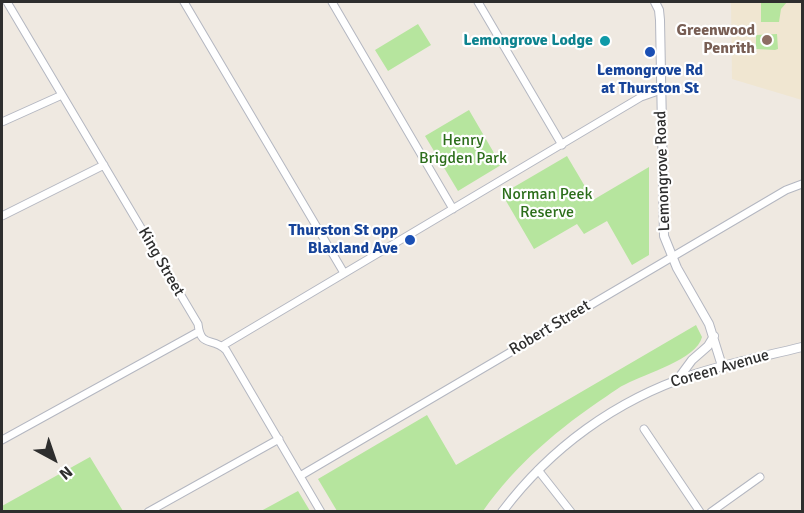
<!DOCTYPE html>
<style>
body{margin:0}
#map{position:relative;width:804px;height:513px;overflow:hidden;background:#efe9e1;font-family:Signika,sans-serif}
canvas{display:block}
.frame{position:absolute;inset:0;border:3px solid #2e2e2e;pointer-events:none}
.north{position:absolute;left:24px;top:429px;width:60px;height:60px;-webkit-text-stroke:4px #fff;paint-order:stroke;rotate:140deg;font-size:16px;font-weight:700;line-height:24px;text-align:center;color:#2e2e2e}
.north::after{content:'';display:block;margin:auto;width:21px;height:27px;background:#2e2e2e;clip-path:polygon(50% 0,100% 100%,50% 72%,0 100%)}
</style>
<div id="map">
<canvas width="804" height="513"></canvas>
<div class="frame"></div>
<div class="north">N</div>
</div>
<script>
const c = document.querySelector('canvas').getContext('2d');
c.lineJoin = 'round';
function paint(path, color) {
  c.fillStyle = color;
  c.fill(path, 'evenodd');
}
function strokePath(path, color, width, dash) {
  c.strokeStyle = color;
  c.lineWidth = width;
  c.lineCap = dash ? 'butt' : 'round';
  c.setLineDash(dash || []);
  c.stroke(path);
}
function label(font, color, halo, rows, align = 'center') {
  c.font = font + ' Signika,sans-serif';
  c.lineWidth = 4.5;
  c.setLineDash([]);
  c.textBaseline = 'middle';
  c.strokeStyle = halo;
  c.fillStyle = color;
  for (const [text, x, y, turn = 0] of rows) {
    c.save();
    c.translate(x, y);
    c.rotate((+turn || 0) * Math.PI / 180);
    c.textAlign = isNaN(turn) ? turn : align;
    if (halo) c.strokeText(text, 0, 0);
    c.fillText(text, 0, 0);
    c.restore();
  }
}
paint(new Path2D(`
 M731 2H802V100L732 79Z`), '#f0e6d1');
paint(new Path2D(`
 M761 2H787L781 9 779 22H761Z
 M418 24 431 45 388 71 375 50Z
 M777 34 778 49 775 50 756 49V35Z
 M469 110 501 165 458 191 425 136Z
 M567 156 593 200 649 167V255L632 265 607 221 584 234 577 224 534 249 502 194Z
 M696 325 702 337C697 359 645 374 626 384 619 387 613 392 607 396 559 428 516 464 483 511H337L318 479 427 415 456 465Z
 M90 457 123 511H2V506Z
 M298 491 310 511H261Z`), '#b6e59e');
const minor = new Path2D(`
 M7 2 198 324C201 349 212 336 226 350L321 512
 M184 2 344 273
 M332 2 453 209
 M478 2 562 145
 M2 122 62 95
 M2 216 104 165
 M222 346 641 97 661 90
 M644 429 700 512
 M2 440 198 332
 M538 470 571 512
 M300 476 786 190 802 184
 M148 512 279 439
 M711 512 760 477`);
const tertiary = new Path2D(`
 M655 2 659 10 660 20 664 236 677 268 709 324 722 366
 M678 379 692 360 708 346 714 336
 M502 512C550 448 616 400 692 375 728 363 766 356 802 347`);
strokePath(minor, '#b4b7c1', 9);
strokePath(tertiary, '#b4b7c1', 10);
strokePath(minor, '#fff', 7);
strokePath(tertiary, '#fff', 8);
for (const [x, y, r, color] of [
 [767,40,6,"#8d6e63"],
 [605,41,6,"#0f9aa8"],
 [650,52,6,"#1a4fb4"],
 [410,240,6,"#1a4fb4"]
]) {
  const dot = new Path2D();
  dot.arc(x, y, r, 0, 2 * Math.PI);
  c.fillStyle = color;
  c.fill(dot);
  strokePath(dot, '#fff', 2);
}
label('bold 16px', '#785e54', '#fff', [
 ["Greenwood",755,31],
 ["Penrith",755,49]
], 'right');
label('bold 16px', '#0d838f', '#fff', [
 ["Lemongrove Lodge",593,41]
], 'right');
label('bold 16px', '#164399', '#fff', [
 ["Lemongrove Rd",650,71],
 ["at Thurston St",650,89],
 ["Thurston St opp",398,231,"right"],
 ["Blaxland Ave",398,249,"right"]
]);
label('16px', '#2c6e1b', '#fff', [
 ["Henry",463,141],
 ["Brigden Park",463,159],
 ["Norman Peek",547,195],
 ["Reserve",547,213]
]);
label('16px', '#2e2e2e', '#fff', [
 ["Lemongrove Road",663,171,-92],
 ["King Street",161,262,60],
 ["Robert Street",550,328,-31],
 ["Coreen Avenue",720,369,-16]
]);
</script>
